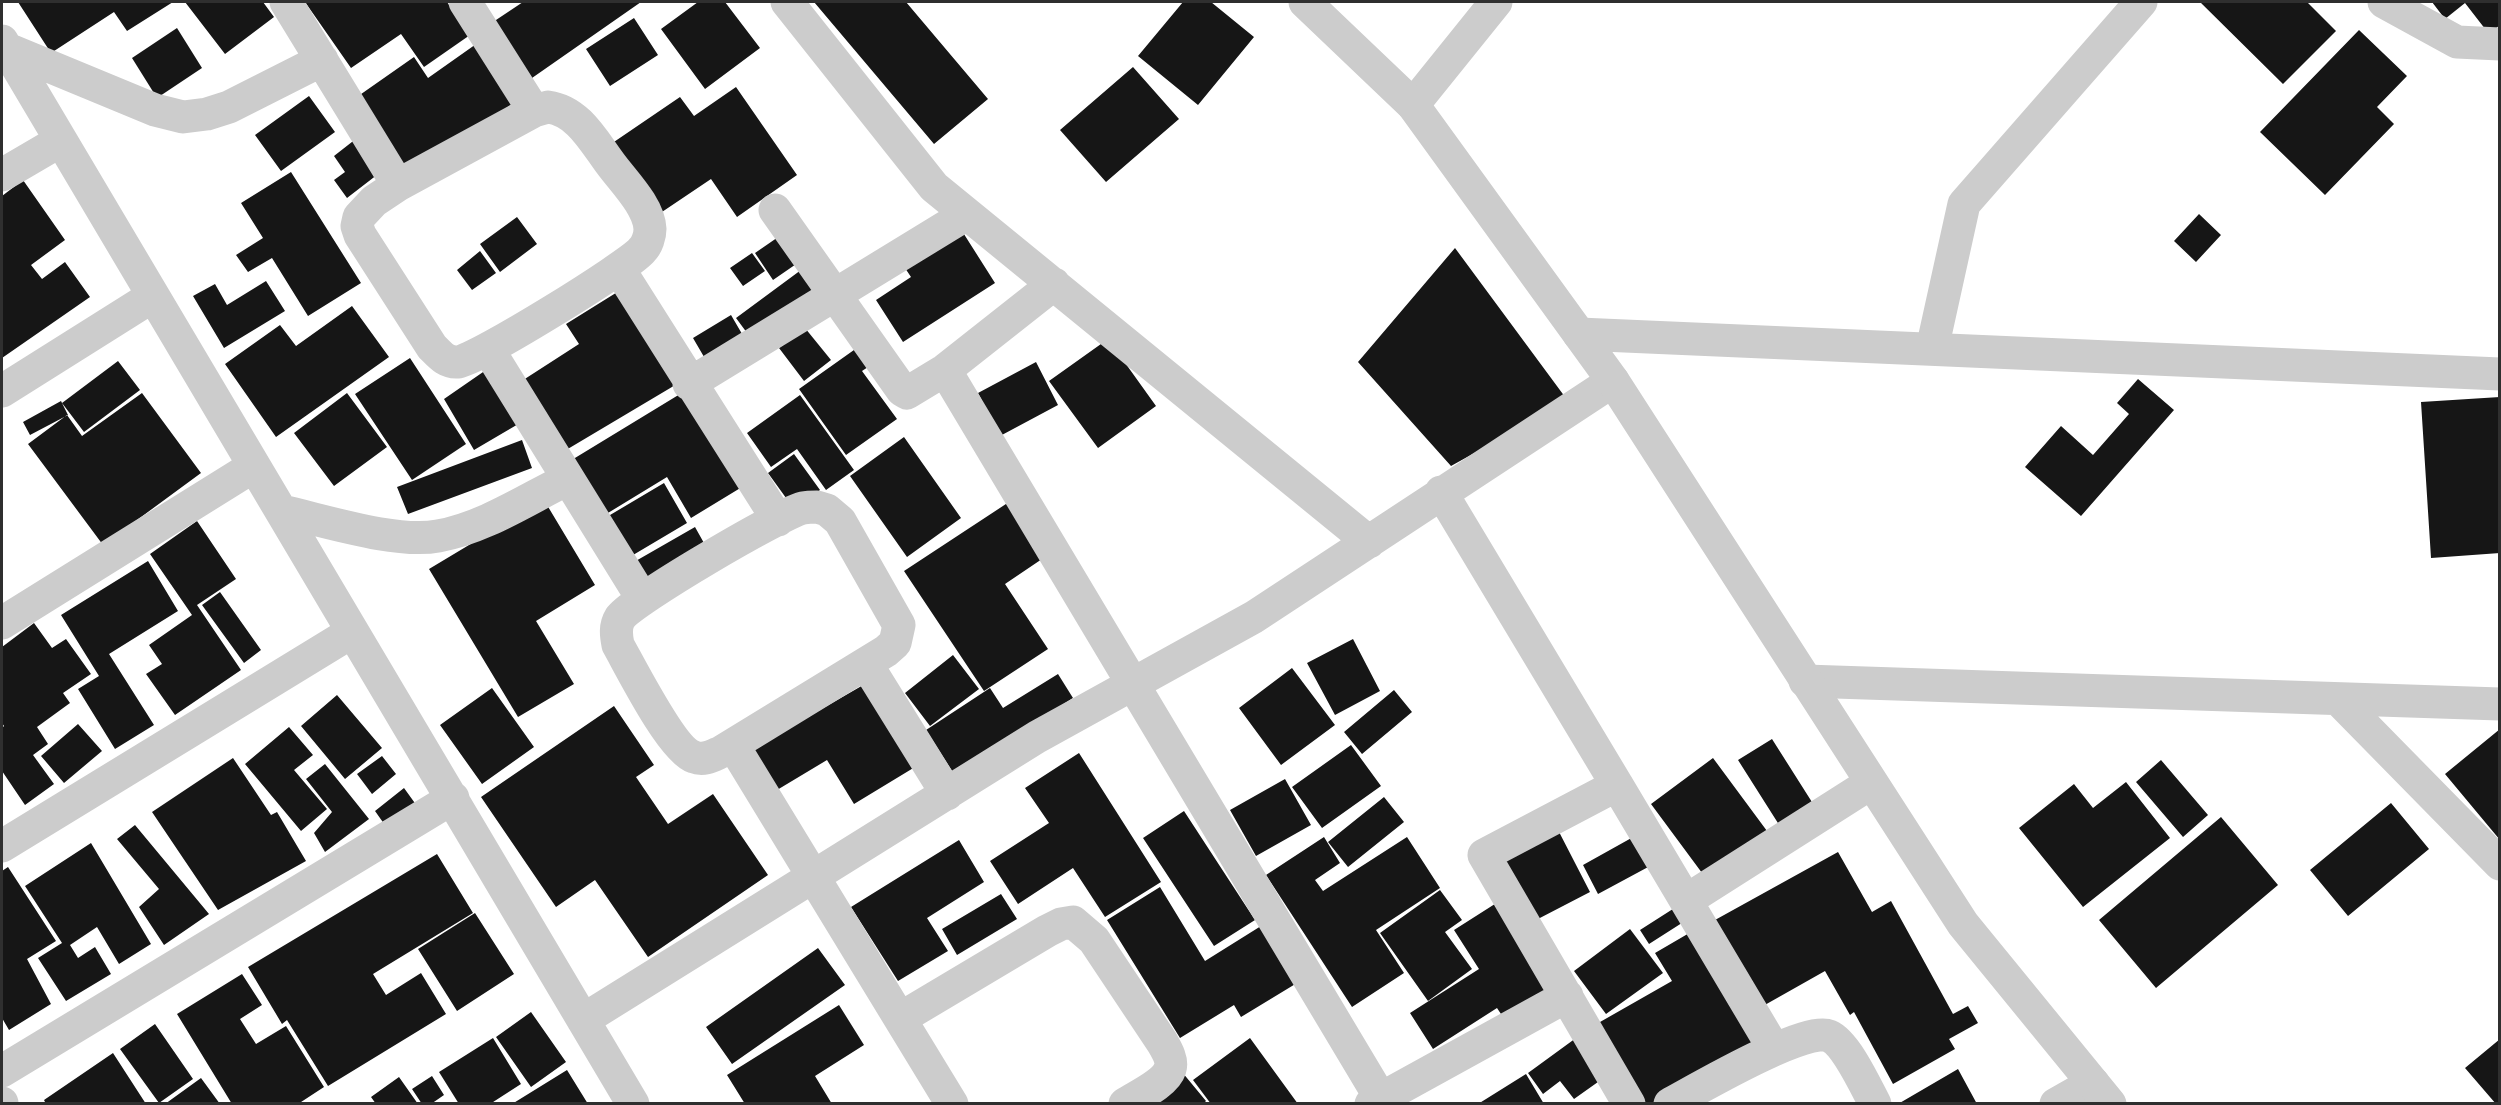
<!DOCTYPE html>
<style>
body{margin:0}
#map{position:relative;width:2501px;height:1105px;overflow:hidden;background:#fff;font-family:"Sofia Sans Condensed",sans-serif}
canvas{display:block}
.frame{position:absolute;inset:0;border:3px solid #2f2f2f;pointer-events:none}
</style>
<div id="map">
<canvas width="2501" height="1105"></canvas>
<div class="frame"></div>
</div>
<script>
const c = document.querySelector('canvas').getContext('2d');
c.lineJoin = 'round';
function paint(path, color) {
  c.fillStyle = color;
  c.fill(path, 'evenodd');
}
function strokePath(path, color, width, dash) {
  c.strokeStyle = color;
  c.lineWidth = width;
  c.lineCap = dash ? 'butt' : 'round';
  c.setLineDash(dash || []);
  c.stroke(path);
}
paint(new Path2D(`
 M18 2H173L127 31 114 12 51 53Z
 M185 2H263L274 17 225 54Z
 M305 2H447L470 35 424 67 401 34 351 68Z
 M523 2H641L532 78 493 22Z
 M698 2H725L760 48 705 89 661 29Z
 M814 2H906L988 99 934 144Z
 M1183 2H1211L1254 37 1198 105 1138 56Z
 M2200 2H2307L2336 31 2283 84Z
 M2432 2H2500V25L2489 34 2465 3 2445 19Z
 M634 18 658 55 610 86 586 49Z
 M177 28 202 68 157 98 132 58Z
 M2359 30 2407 76 2377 107 2394 124 2325 195 2260 132Z
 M479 42 519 99 460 141 407 173 354 99 414 57 428 78Z
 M1133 67 1179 119 1106 182 1060 130Z
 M736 87 797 175 737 217 711 179 656 216 608 146 680 97 694 116Z
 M309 96 335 132 281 171 255 135Z
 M357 138 382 171 347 198 334 180 345 172 334 156Z
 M291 172 361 283 308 316 272 258 248 272 236 255 263 238 241 203Z
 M23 180 65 240 31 265 42 279 65 262 90 297 2 358V196Z
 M2199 214 2221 235 2196 262 2174 241Z
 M517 217 537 244 500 272 480 244Z
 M962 231 995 283 903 342 876 300 911 277 905 268Z
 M784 233 802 260 773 280 755 253Z
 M1455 248 1568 401 1451 466 1358 362Z
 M480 251 496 273 472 290 457 270Z
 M752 253 765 271 743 286 730 268Z
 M801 270 818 293 753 341 736 318Z
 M266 281 285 311 224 348 193 296 215 284 227 305Z
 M619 291 677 384 561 453 517 384 579 344 566 324Z
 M352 306 389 357 276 437 225 364 280 325 296 346Z
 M731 315 745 339 707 362 693 338Z
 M805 328 831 360 804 381 779 348Z
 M1108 339 1156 406 1098 448 1049 381Z
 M861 345 874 363 862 371 897 419 846 455 799 389Z
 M410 358 466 444 412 480 355 394Z
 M118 361 140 390 84 432 62 403Z
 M1036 362 1058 405 1000 436 978 393Z
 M486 370 520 423 474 450 444 399Z
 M2138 379 2174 410 2081 516 2025 467 2061 426 2093 455 2129 414 2117 403Z
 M685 391 742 487 691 518 667 477 603 516 570 461Z
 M142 393 201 473 103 545 28 444 67 415 82 436Z
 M347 393 387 447 334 486 294 433Z
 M800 395 854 470 826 490 797 449 771 467 747 433Z
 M2500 397V553L2431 558 2421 402Z
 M61 401 68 415 30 435 23 422Z
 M904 437 961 518 907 557 850 476Z
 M522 440 532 468 408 514 397 487Z
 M794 454 820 490 794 509 768 473Z
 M664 483 687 523 628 558 605 518Z
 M544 500 595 585 536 621 574 684 518 717 429 569Z
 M1009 502 1042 559 1005 584 1048 649 984 691 904 571Z
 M197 521 236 579 197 605 241 670 175 715 146 674 162 664 149 645 192 615 150 554Z
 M695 527 709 552 648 587 634 562Z
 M148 561 178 611 109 654 154 725 115 749 78 689 99 676 61 615Z
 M220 592 261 650 244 663 202 605Z
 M34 623 52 648 66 639 91 674 63 693 70 703 37 727 48 744 33 755 54 784 25 805 2 771V728L4 726 2 723V647Z
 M1353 639 1380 691 1335 715 1307 663Z
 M953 655 979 689 930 726 905 693Z
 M1292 668 1335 725 1281 765 1239 708Z
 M1058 674 1073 698 954 774 926 730 990 688 1003 708Z
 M865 684 915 767 854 804 827 760 772 793 747 752Z
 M492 688 534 747 482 784 440 725Z
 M1394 690 1412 712 1362 754 1344 732Z
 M337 695 382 748 345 779 301 726Z
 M614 706 654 765 636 777 668 824 713 794 768 875 648 957 595 880 556 907 481 797Z
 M78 724 102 751 64 783 41 756Z
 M289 727 313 755 294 770 327 809 301 831 245 764Z
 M2500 729V840L2445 774Z
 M1772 739 1817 810 1783 831 1738 760Z
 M1351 745 1381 786 1322 828 1292 787Z
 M1079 753 1161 882 1105 917 1073 868 1018 904 990 861 1049 823 1025 788Z
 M382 756 396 774 372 794 357 774Z
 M233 758 271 815 277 812 306 861 218 910 152 812Z
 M1713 758 1767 831 1705 877 1651 804Z
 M2161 760 2208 815 2183 837 2136 782Z
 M325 764 369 819 325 852 314 833 332 812 306 779Z
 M1285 779 1311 825 1256 856 1230 810Z
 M2126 782 2170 838 2083 907 2019 828 2074 784 2093 808Z
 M404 788 417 806 387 828 375 811Z
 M1384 797 1404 822 1348 867 1328 842Z
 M2391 803 2429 849 2348 916 2310 870Z
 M1184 811 1255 920 1214 946 1143 838Z
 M2221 817 2278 885 2156 988 2099 920Z
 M135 825 209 914 164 945 139 907 159 889 117 839Z
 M1557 828 1590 892 1536 920 1502 857Z
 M1635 836 1650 866 1598 894 1583 865Z
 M1324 837 1340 863 1315 880 1323 891 1407 837 1440 888 1376 930 1404 973 1352 1007 1266 875Z
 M959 840 984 882 927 918 948 951 898 981 851 907Z
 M91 843 151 944 119 964 97 927 70 945 78 958 95 947 111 974 66 1001 38 958 62 943 25 886Z
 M1838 852 1872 912 1891 901 1953 1014 1968 1006 1978 1023 1949 1039 1955 1049 1893 1084 1854 1012 1850 1015 1825 971 1763 1006 1715 920Z
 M437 854 473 913 373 974 386 995 421 973 446 1014 328 1086 287 1020 282 1024 248 967Z
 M8 867 56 941 27 959 51 1004 9 1030 2 1018V871Z
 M1160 887 1205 961 1261 926 1297 983 1241 1017 1234 1005 1180 1038 1107 920Z
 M1440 890 1462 920 1445 932 1472 969 1428 1001 1380 933Z
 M1001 894 1017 919 957 955 942 929Z
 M1498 902 1552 986 1503 1017 1497 1008 1433 1049 1410 1013 1479 969 1454 930Z
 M1676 907 1685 921 1649 944 1640 930Z
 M475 913 514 974 457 1011 418 949Z
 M1630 929 1663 973 1606 1014 1574 971Z
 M1691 932 1756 1045 1654 1104H1638L1593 1026 1672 981 1655 953Z
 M818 948 845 985 732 1064 706 1027Z
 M242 974 262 1005 240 1019 256 1044 286 1026 324 1087 298 1104H232L177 1014Z
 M839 1005 864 1045 815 1076 832 1104H745L727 1075Z
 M531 1012 566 1062 531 1087 496 1037Z
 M155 1024 193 1079 159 1103 120 1049Z
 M493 1038 521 1084 490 1104H459L439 1072Z
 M1250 1038 1298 1104H1211L1193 1080Z
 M1576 1038 1605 1077 1574 1099 1560 1081 1543 1094 1528 1073Z
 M2500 1039V1104H2496L2465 1068Z
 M113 1053 146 1104H46L44 1100Z
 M1958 1069 1977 1104H1898Z
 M567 1070 588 1104H512Z
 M1182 1072 1206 1101 1203 1104H1145Z
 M1526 1074 1544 1104H1478Z
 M432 1076 444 1095 431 1104H422L412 1089Z
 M399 1077 418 1104H376L371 1097Z
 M201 1078 220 1104H165Z`), '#161616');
strokePath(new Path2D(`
 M286 2 398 185
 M465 2 534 111
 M787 2 934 187 1369 542
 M2384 2 2457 42 2500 44
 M2 41 633 1104
 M5 48 155 110 183 117 207 114 229 107 322 60
 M1413 105 1496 2
 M548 107C578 111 593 140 610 163 623 181 649 206 650 229 650 236 647 245 642 250 629 266 475 361 458 362 446 363 440 355 432 347L360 235 357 226 359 217 374 201 398 185 534 111Z
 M2 175 60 141
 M775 210 902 390 907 393 945 370 1054 284
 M619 269 778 520
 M1579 334 2500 374
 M488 349 642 598
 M1932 349 1964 204 2141 2
 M945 370 1384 1104
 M689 384 967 214
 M2 391 153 296
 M1441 492 1617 785 1484 855 1629 1104
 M817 507 827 510 840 521 899 625 895 643 886 651 721 752C712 756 704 761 694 757 672 750 631 668 618 645 616 635 615 626 620 618 632 600 780 514 803 508 808 507 813 507 817 507Z
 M281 511C323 520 396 544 438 536 484 528 527 499 568 479
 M2 623 254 466
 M867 665 947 794
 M1805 681 2500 704
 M2338 699 2500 864
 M733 745 952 1104
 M1617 785 1774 1049
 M2 846 352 632
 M1687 900 1871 783
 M901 1018 1047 931 1061 924 1073 922 1094 940 1162 1042C1166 1049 1173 1060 1170 1069 1165 1084 1137 1096 1125 1104
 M583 1020 1037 737 1254 617 1613 381
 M2 1071 453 798
 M2 1103V1104
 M1371 1104 1567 996
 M1670 1104C1696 1090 1805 1026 1829 1036 1846 1043 1866 1087 1875 1104
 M2056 1104 2093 1083`), '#ccc', 33);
strokePath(new Path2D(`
 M1305 2 1413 105 1613 381 1963 924 2110 1104`), '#ccc', 33);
</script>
